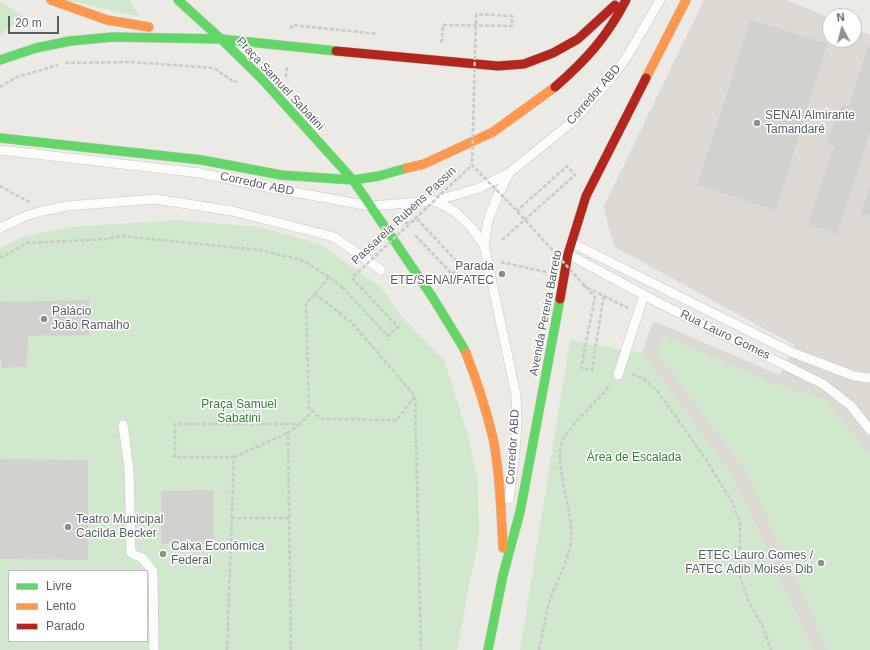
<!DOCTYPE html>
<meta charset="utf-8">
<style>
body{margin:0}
#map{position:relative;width:870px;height:650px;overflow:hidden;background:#ebeae4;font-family:Helvetica,sans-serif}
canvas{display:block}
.legend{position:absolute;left:8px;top:570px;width:140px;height:72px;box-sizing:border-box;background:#fff;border:1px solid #bdbfc1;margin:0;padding:5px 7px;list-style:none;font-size:12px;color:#5a5e63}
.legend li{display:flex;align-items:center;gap:8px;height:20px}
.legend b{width:20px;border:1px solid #bdbfc1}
.north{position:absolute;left:822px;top:8px;width:40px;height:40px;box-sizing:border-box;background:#fff;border:1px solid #bdbfc1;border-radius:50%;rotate:353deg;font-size:11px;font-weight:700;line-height:16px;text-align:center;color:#5a5e63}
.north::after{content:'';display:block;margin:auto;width:14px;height:18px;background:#8d8f90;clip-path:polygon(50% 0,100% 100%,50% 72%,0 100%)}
.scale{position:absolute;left:8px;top:16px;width:51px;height:18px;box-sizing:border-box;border:2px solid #5a5e63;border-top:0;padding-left:5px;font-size:12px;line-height:14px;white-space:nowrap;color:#5a5e63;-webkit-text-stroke:3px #fff;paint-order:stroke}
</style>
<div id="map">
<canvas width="870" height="650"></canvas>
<ul class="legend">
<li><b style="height:5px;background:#63d668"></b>Livre</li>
<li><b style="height:5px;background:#ff974d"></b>Lento</li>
<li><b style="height:5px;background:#b3261e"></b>Parado</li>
</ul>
<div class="north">N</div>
<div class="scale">20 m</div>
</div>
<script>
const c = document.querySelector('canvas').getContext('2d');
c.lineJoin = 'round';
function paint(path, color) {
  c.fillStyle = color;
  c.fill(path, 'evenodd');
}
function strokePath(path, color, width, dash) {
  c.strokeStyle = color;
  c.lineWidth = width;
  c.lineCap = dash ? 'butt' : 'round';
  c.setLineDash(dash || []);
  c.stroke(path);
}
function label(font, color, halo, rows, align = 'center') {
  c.font = font + ' Helvetica,sans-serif';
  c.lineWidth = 3;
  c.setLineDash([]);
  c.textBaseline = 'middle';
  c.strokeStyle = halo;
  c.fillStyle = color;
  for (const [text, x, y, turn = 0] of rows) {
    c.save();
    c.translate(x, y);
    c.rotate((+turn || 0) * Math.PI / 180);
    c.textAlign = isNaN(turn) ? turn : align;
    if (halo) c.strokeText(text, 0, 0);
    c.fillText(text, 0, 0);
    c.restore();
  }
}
paint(new Path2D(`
 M704 0H786L830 18V40H854V29L870 35V650H812L733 477 642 353 653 321 780 375 794 345 615 247 609 229 604 206Z`), '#dddad3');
paint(new Path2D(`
 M67 0H129L140 17Z
 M0 2 23 16 0 36Z
 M178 220 260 227 319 244 380 286 400 315 444 360 468 435 478 483 479 536 457 650H0V248L25 236 72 227ZM9 571H147V641H9Z
 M663 335 776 384 824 399 870 454V650H828L745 470 658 355Z
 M570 340 642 353 733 477 812 650H520Z`), '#d2e8ce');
paint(new Path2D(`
 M751 20 827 44 776 210 697 185Z
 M868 46 870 47V132L837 235 808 223 834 147 827 144 841 105 849 106Z
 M870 187V216L860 214Z
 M89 300V335L28 336 27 367 2 368 0 355V302Z
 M0 459 88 460V560L0 559Z
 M214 490V544H161V491Z`), '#d2d1ce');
const lane = new Path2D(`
 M0 150 200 173 277 189 370 206 435 201 479 188 509 173 572 122 611 79 628 55 660 0
 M435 201 454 211 471 227 484 245
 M0 228 28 215 43 211 67 206 155 199 232 211 334 237 381 270
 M572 243 791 352 854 376 870 378
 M568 254 659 303 823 384 851 406 870 430
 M618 375 644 295
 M123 425 129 469 131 553 142 558 153 571 154 650
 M509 499 515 452 517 423 516 395 484 245 488 220 497 197 509 173`);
const fast = new Path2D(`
 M178 0 221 39
 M221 39 261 78 353 180 433 298 463 347 466 353
 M0 60 36 48 70 41 113 37 221 39 336 51
 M0 138 202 160 281 175 353 180 379 176 407 168
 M488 650 503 575 520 512 560 299`);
const slow = new Path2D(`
 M51 0 107 20 149 27
 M646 78 686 0
 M407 168 424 164 493 132 555 87
 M466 353C477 381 486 409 493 438 500 474 501 511 503 548`);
const jam = new Path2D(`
 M336 51 498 66 524 64 553 53 578 39 615 5
 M555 87C586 60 607 37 626 0
 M560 299 568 254 586 196 646 78`);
strokePath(lane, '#c7c7c5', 10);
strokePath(fast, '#c7c8c6', 10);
strokePath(slow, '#c7c8c6', 10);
strokePath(jam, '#c7c8c6', 10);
strokePath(new Path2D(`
 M291 29 292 25 378 34
 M440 41H442L443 25 512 26V16L476 14
 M65 63 130 62 214 68 234 82 237 81
 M286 77 287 66
 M0 87 17 77 58 65
 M0 186 29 202
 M405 223 418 220 461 266 452 274 415 235
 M502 240 575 175 567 166 517 211
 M0 258 27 243 106 239 121 236 259 250 302 260 329 277
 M501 262 546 272
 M582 285 628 308
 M315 294 352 323 415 396 397 420 322 419 309 408 306 304Z
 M315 294 329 277 342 287
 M632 374 644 379 658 392 705 458 732 502 740 522V577L749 602 762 625 771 650
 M415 397 421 650
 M234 457 288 433
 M231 518H290
 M227 650 234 457H175V424H300L312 411
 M291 650 288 433 300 424
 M539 650C543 632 545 614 551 597 558 578 568 561 571 542 575 514 552 462 563 440 573 421 596 403 610 385`), '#c7ccc9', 2.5, [4, 2]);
strokePath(lane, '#fcfcfb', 9);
strokePath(fast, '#63d668', 9);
strokePath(slow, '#ff974d', 9);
strokePath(jam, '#b3261e', 9);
strokePath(new Path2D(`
 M476 14 472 165 517 211 595 297 581 368 592 370 604 294
 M342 287 388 336 398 327 352 278 472 165`), '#c7ccc9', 2.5, [4, 2]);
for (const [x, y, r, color] of [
 [757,123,4,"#8d8f90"],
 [502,274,4,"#8d8f90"],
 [44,319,4,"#8d8f90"],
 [68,527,4,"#8d8f90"],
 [163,554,4,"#8d8f90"],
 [821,563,4,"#8d8f90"]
]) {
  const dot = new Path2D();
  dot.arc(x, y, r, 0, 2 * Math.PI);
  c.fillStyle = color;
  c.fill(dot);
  strokePath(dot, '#fff', 1.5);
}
label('12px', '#5a5e63', '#fff', [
 ["Praça Samuel Sabatini",280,84,47],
 ["Corredor ABD",594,95,-49],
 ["Corredor ABD",257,184,12],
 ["Passarela Rubens Passin",404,216,-43],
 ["Avenida Pereira Barreto",546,313,-79],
 ["Rua Lauro Gomes",725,335,26],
 ["Corredor ABD",513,447,-86]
]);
label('12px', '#5a5e63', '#fff', [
 ["SENAI Almirante",765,116],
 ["Tamandaré",765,130],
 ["Parada",494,267,"right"],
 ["ETE/SENAI/FATEC",494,281,"right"],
 ["Palácio",52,312],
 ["João Ramalho",52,326],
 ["Teatro Municipal",76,520],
 ["Cacilda Becker",76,534],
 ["Caixa Econômica",171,547],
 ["Federal",171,561],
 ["ETEC Lauro Gomes /",813,556,"right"],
 ["FATEC Adib Moisés Dib",813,570,"right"]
], 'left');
label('12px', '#308432', '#fff', [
 ["Praça Samuel",239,405],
 ["Sabatini",239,419],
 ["Área de Escalada",634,458]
]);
</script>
